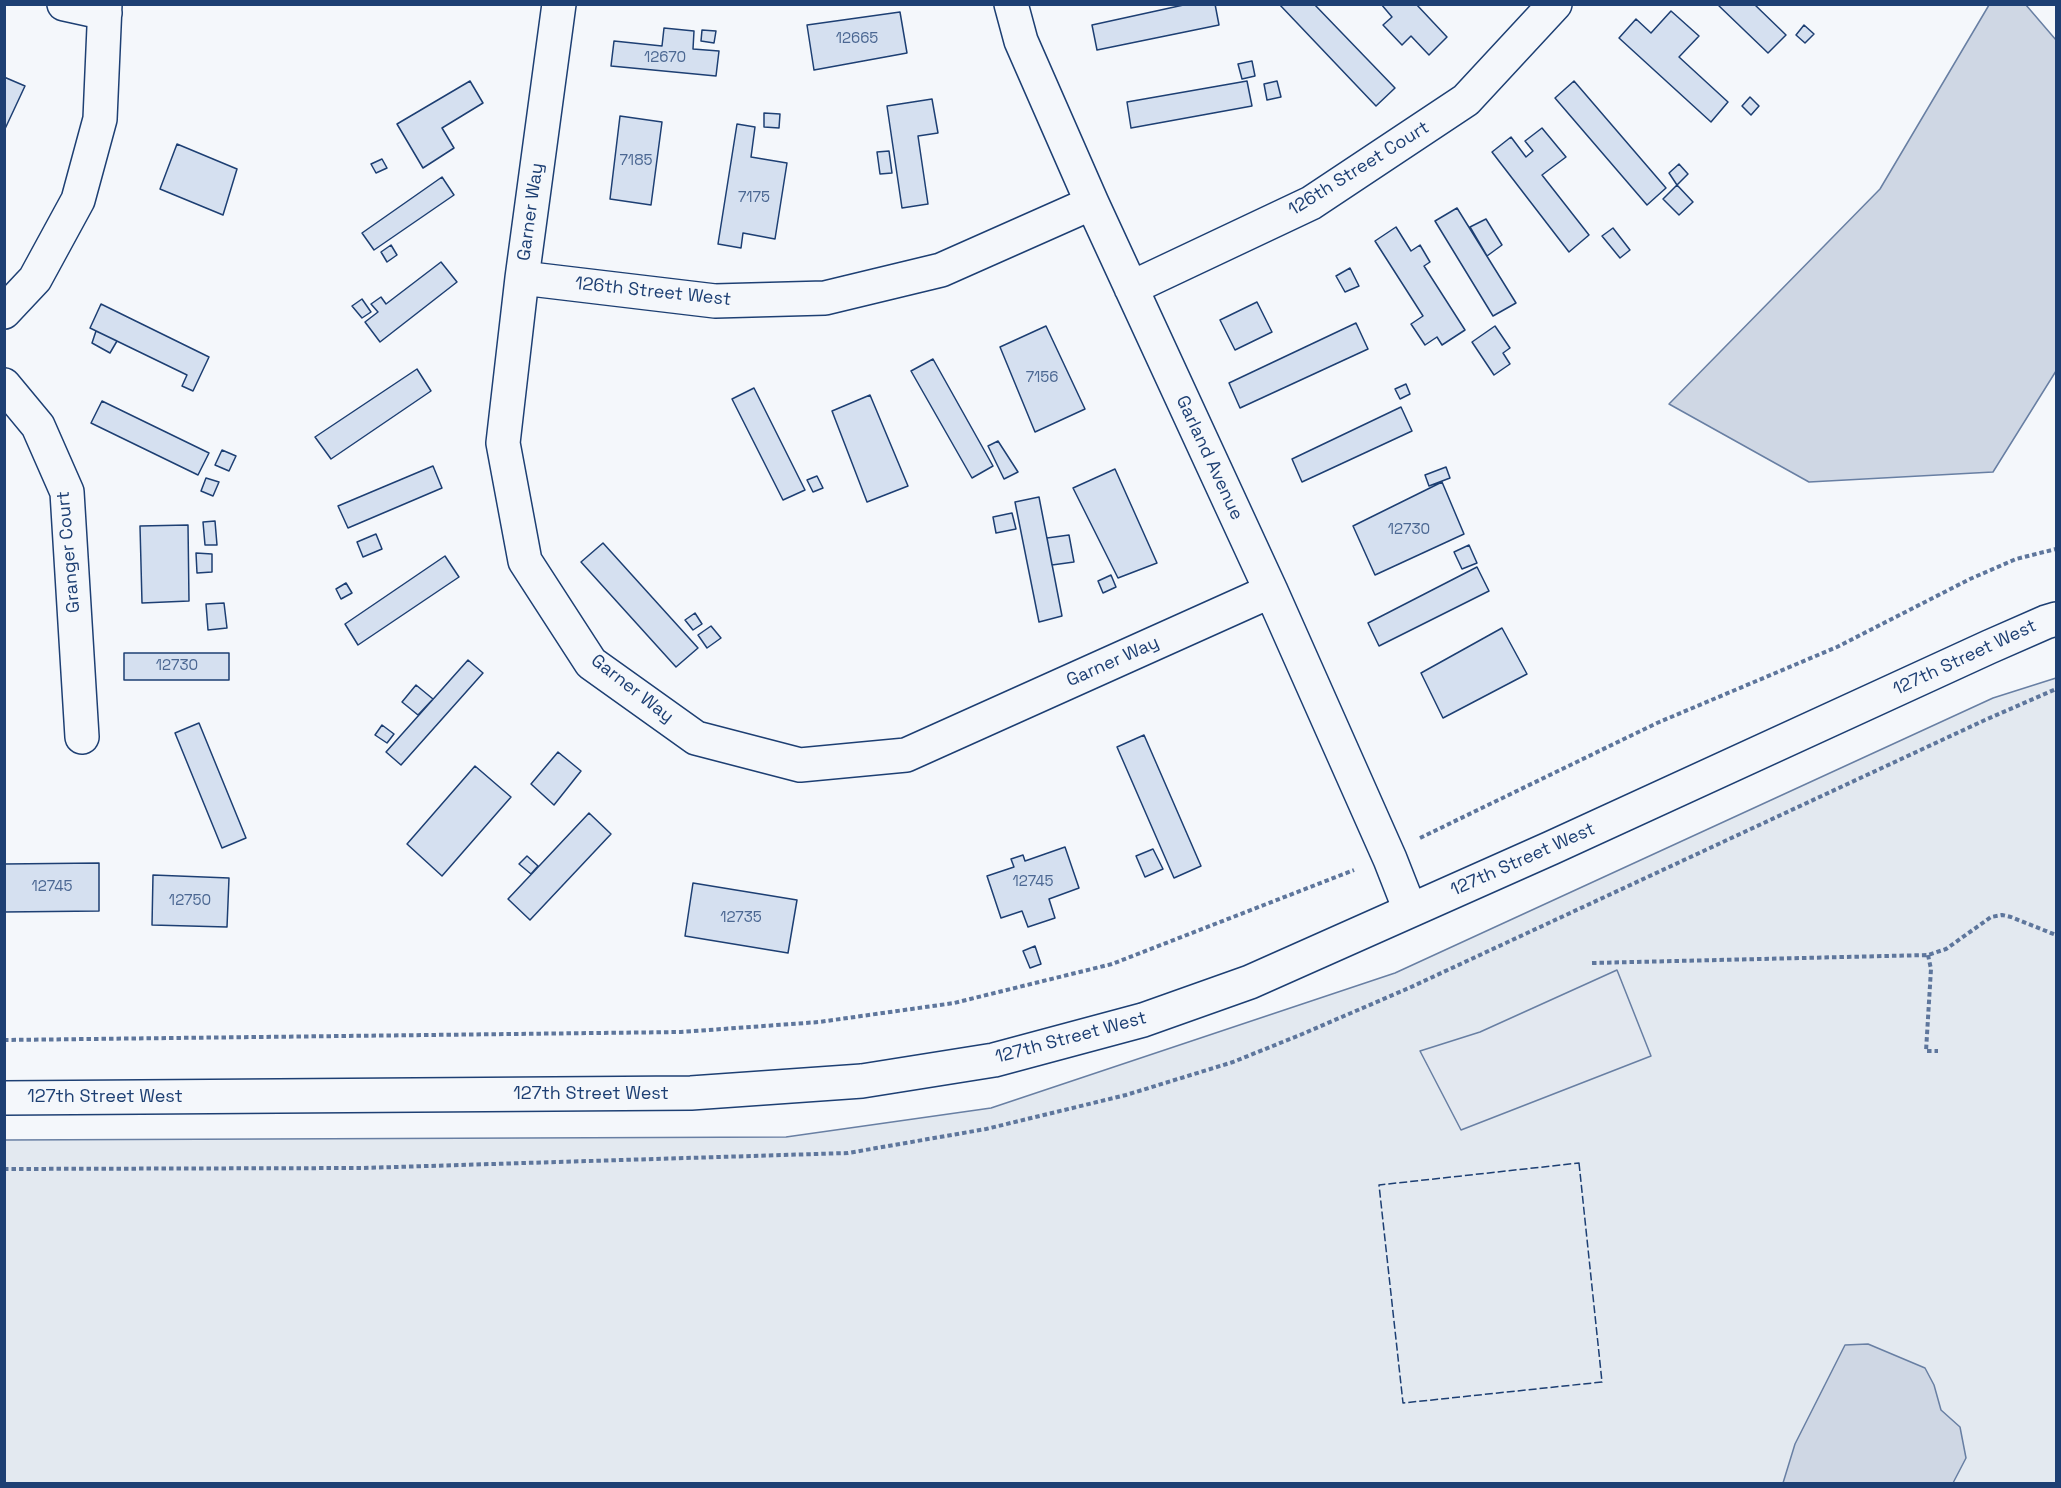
<!DOCTYPE html>
<style>
body{margin:0}
#map{position:relative;width:2061px;height:1488px;overflow:hidden;background:#f4f7fb;font-family:"Space Grotesk",sans-serif}
canvas{display:block}
.frame{position:absolute;inset:0;border:6px solid #1d3f73;pointer-events:none}
</style>
<div id="map">
<canvas width="2061" height="1488"></canvas>
<div class="frame"></div>
</div>
<script>
const c = document.querySelector('canvas').getContext('2d');
c.lineJoin = 'round';
function paint(path, color) {
  c.fillStyle = color;
  c.fill(path, 'evenodd');
}
function strokePath(path, color, width, dash) {
  c.strokeStyle = color;
  c.lineWidth = width;
  c.lineCap = dash ? 'butt' : 'round';
  c.setLineDash(dash || []);
  c.stroke(path);
}
function label(font, color, halo, rows, align = 'center') {
  c.font = font + ' "Space Grotesk",sans-serif';
  c.lineWidth = 4.5;
  c.setLineDash([]);
  c.textBaseline = 'middle';
  c.strokeStyle = halo;
  c.fillStyle = color;
  for (const [text, x, y, turn = 0] of rows) {
    c.save();
    c.translate(x, y);
    c.rotate((+turn || 0) * Math.PI / 180);
    c.textAlign = isNaN(turn) ? turn : align;
    if (halo) c.strokeText(text, 0, 0);
    c.fillText(text, 0, 0);
    c.restore();
  }
}
const green = new Path2D(`
 M2056 678V1483H5L4 1140 786 1137 991 1108 1395 973 1993 698Z`);
paint(green, '#e3e9f0');
strokePath(green, '#687fa3', 1.5);
const parking = new Path2D(`
 M1617 970 1651 1056 1461 1130 1420 1051 1480 1032Z`);
paint(parking, '#e3e8f0');
strokePath(parking, '#687fa3', 1.5);
const water = new Path2D(`
 M1989 5H2026L2056 40V371L1993 472 1809 482 1669 404 1880 189Z
 M1868 1344 1925 1368 1934 1385 1941 1410 1960 1427 1966 1458 1953 1483H1783L1795 1444 1845 1345Z`);
paint(water, '#cfd7e4');
strokePath(water, '#687fa3', 1.5);
const building = new Path2D(`
 M1188 4H1215L1219 25 1097 50 1092 25Z
 M1279 4H1314L1395 88 1376 106Z
 M1381 4H1416L1447 37 1429 55 1411 36 1402 45 1383 25 1392 17Z
 M1717 4H1754L1786 35 1768 53Z
 M1671 11 1699 36 1679 57 1728 102 1711 122 1619 38 1636 19 1651 33Z
 M900 12 907 53 814 70 807 25Z
 M1804 25 1814 34 1805 43 1796 35Z
 M664 28 694 31 693 49 719 51 716 76 611 66 614 41 662 46Z
 M702 30 716 31 714 43 701 41Z
 M1252 61 1255 76 1242 79 1238 64Z
 M4 77 25 86 4 131Z
 M470 81 483 103 442 128 454 148 423 168 397 124Z
 M1247 81 1252 106 1131 128 1127 102Z
 M1277 81 1281 97 1267 100 1264 84Z
 M1574 81 1666 188 1647 205 1555 98Z
 M1750 97 1759 106 1751 115 1742 106Z
 M932 99 938 133 918 136 928 204 902 208 887 106Z
 M764 113 780 114 779 128 764 127Z
 M620 116 662 122 651 205 610 199Z
 M737 124 755 127 751 157 787 163 775 239 743 233 741 248 718 244Z
 M1542 128 1566 157 1542 175 1589 235 1569 252 1492 152 1511 137 1526 157 1533 151 1525 141Z
 M177 144 237 169 223 215 160 189Z
 M889 151 892 173 880 174 877 152Z
 M382 159 387 168 376 173 371 164Z
 M1679 164 1688 174 1677 185 1669 173Z
 M442 177 454 195 374 250 362 233Z
 M1677 185 1693 202 1679 215 1663 199Z
 M1457 208 1516 303 1493 316 1435 221Z
 M1486 219 1502 245 1487 256 1470 227Z
 M1396 227 1411 251 1420 245 1430 262 1424 266 1465 330 1442 345 1437 337 1425 345 1411 324 1423 316 1375 241Z
 M1613 228 1630 250 1620 258 1602 236Z
 M391 245 397 255 387 262 381 252Z
 M441 262 457 282 380 342 365 322 378 312 371 304 381 297 386 304Z
 M1350 268 1359 286 1345 292 1336 276Z
 M362 299 371 312 362 318 352 306Z
 M1257 302 1272 332 1235 350 1220 320Z
 M101 304 209 357 193 391 182 386 187 375 90 328Z
 M1356 323 1368 349 1240 408 1229 383Z
 M1046 326 1085 409 1035 432 1000 347Z
 M1495 326 1510 348 1503 353 1510 364 1494 375 1472 342Z
 M96 331 117 341 110 353 92 343Z
 M933 359 993 466 972 478 911 371Z
 M417 369 431 391 331 459 315 437Z
 M1406 384 1410 394 1400 399 1395 389Z
 M754 388 805 490 783 500 732 399Z
 M870 395 908 486 867 502 832 411Z
 M102 401 209 453 198 475 91 423Z
 M1401 407 1412 431 1302 482 1292 459Z
 M998 441 1018 472 1004 479 988 446Z
 M222 450 236 456 229 471 215 465Z
 M433 466 442 488 348 528 338 506Z
 M1446 467 1450 478 1429 486 1425 475Z
 M1115 469 1157 563 1118 578 1073 488Z
 M817 476 823 488 813 492 807 480Z
 M206 478 219 482 213 496 201 491Z
 M1442 482 1464 534 1375 575 1353 526Z
 M1039 497 1062 616 1039 622 1015 502Z
 M1012 513 1016 529 996 533 993 517Z
 M215 521 217 545H205L203 522Z
 M188 525 189 601 142 603 140 526Z
 M376 534 382 549 363 557 357 542Z
 M1069 535 1074 562 1052 565 1047 538Z
 M603 543 698 648 676 667 581 562Z
 M1469 545 1477 563 1462 569 1454 552Z
 M196 553 212 554V572L197 573Z
 M445 556 459 577 358 645 345 624Z
 M1477 567 1489 591 1379 646 1368 623Z
 M1111 575 1116 587 1103 593 1098 581Z
 M346 583 352 593 341 599 336 589Z
 M224 603 227 628 208 630 206 604Z
 M695 613 702 624 693 630 685 620Z
 M711 626 721 638 707 648 698 635Z
 M1502 628 1527 674 1443 718 1421 673Z
 M124 653H229V680H124Z
 M468 660 483 673 401 765 386 752Z
 M416 685 433 699 418 715 402 702Z
 M199 723 246 838 222 848 175 733Z
 M382 725 394 734 387 743 375 735Z
 M1144 735 1201 866 1174 878 1117 747Z
 M558 752 581 771 554 805 531 784Z
 M475 766 511 797 442 876 407 844Z
 M589 813 611 834 530 920 508 899Z
 M1065 847 1079 888 1049 899 1055 918 1028 927 1022 911 1001 918 987 876 1014 867 1011 859 1023 855 1025 861Z
 M1153 849 1163 869 1145 877 1136 856Z
 M527 856 538 866 531 874 519 864Z
 M99 863V911L4 912V864Z
 M153 875 229 878 227 927 152 925Z
 M693 883 797 900 788 953 685 936Z
 M1035 946 1041 964 1030 968 1023 951Z`);
paint(building, '#d5e0f0');
strokePath(building, '#1d3f73', 1.5);
const minor = new Path2D(`
 M64 4 105 13
 M559 4 522 278 503 443 525 561 591 663 696 738 800 765 906 755 1271 591
 M1011 4 1021 41 1092 203 1271 591 1390 859 1410 910
 M522 278 715 301 825 298 941 270 1092 203
 M1131 288 1311 203 1466 100 1555 4
 M4 312 35 279 78 200 100 119 105 4
 M4 385 38 426 67 492 82 737`);
const tertiary = new Path2D(`
 M4 1098 691 1093 862 1081 994 1060 1143 1020 1250 982 1551 848 1989 647 2046 622 2056 619`);
strokePath(minor, '#1d3f73', 36);
strokePath(tertiary, '#1d3f73', 36);
strokePath(new Path2D(`
 M1420 838 1657 723 1837 647 1970 579 2016 559 2056 549
 M1928 955 1931 969 1926 1051H1938
 M1592 963 1928 955 1946 949 1991 917 2002 915 2011 917 2056 935
 M4 1040 681 1032 819 1022 954 1003 1112 964 1354 870
 M4 1169 363 1168 848 1153 986 1129 1126 1095 1233 1062 1300 1035 1409 988 1985 720 2056 689`), '#5e769c', 4, [4.5, 3]);
strokePath(minor, '#f4f7fb', 33);
strokePath(tertiary, '#f4f7fb', 33);
strokePath(new Path2D(`
 M1579 1163 1602 1382 1403 1403 1379 1185Z`), '#1d3f73', 1.5, [8, 3]);
label('15px', '#4b6792', null, [
 ["12665",857,39],
 ["12670",665,58],
 ["7185",636,161],
 ["7175",754,198],
 ["7156",1042,378],
 ["12730",1409,530],
 ["12730",177,666],
 ["12745",1033,882],
 ["12745",52,887],
 ["12750",190,901],
 ["12735",741,918]
]);
label('18px', '#1d3f73', '#f4f7fb', [
 ["126th Street Court",1359,169,-32],
 ["Garner Way",531,212,-82],
 ["126th Street West",653,292,6],
 ["Garland Avenue",1209,458,65],
 ["Granger Court",69,552,-95],
 ["127th Street West",1965,658,-25],
 ["Garner Way",1113,662,-24],
 ["Garner Way",632,689,38],
 ["127th Street West",1523,860,-24],
 ["127th Street West",1071,1038,-15],
 ["127th Street West",591,1094],
 ["127th Street West",105,1097]
]);
</script>
